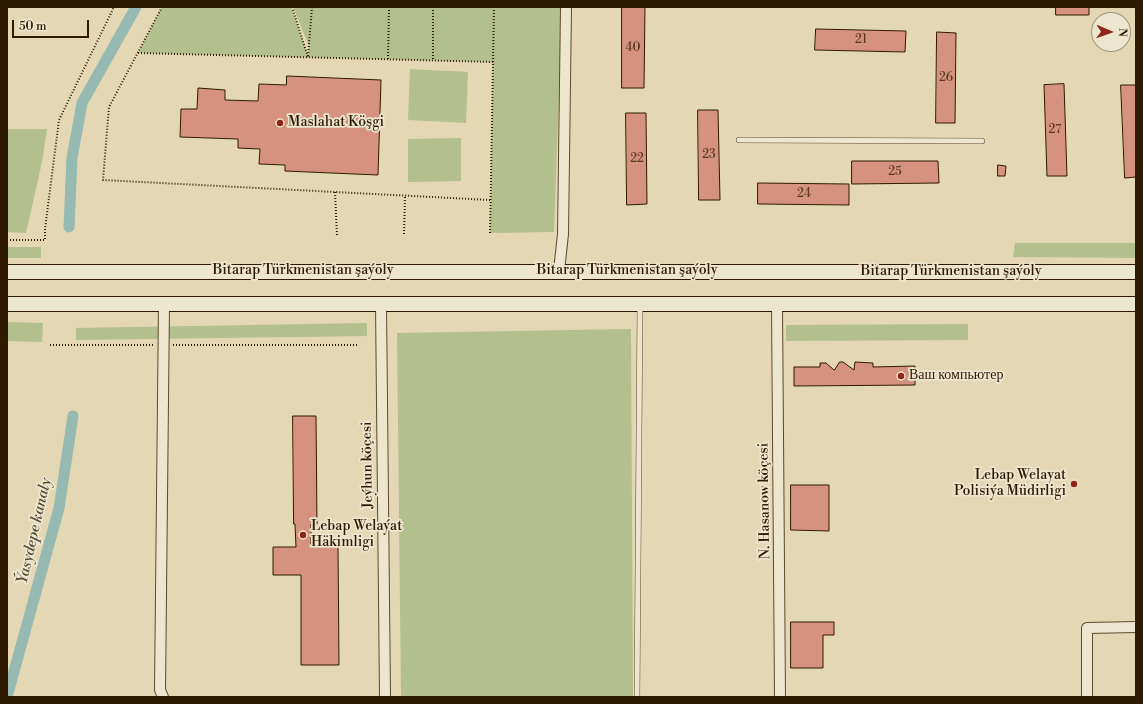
<!DOCTYPE html>
<meta charset="utf-8">
<style>
body{margin:0}
#map{position:relative;width:1143px;height:704px;overflow:hidden;background:#e3d8b3;font-family:"Libre Bodoni",serif}
canvas{display:block}
.frame{position:absolute;inset:0;border:8px solid #2f1900;pointer-events:none}
.north{position:absolute;left:1091px;top:12px;width:40px;height:40px;box-sizing:border-box;background:#ede6ce;border:1px solid #a1947c;border-radius:50%;rotate:92deg;font-size:11px;font-weight:700;line-height:16px;text-align:center;color:#2f1900}
.north::after{content:'';display:block;margin:auto;width:14px;height:18px;background:#8f2418;clip-path:polygon(50% 0,100% 100%,50% 72%,0 100%)}
.scale{position:absolute;left:12px;top:20px;width:77px;height:18px;box-sizing:border-box;border:2px solid #2f1900;border-top:0;padding-left:5px;font-size:12px;line-height:14px;white-space:nowrap;color:#2f1900;-webkit-text-stroke:3px #ede6ce;paint-order:stroke}
</style>
<div id="map">
<canvas width="1143" height="704"></canvas>
<div class="frame"></div>
<div class="north">N</div>
<div class="scale">50 m</div>
</div>
<script>
const c = document.querySelector('canvas').getContext('2d');
c.lineJoin = 'round';
function paint(path, color) {
  c.fillStyle = color;
  c.fill(path, 'evenodd');
}
function strokePath(path, color, width, dash) {
  c.strokeStyle = color;
  c.lineWidth = width;
  c.lineCap = dash ? 'butt' : 'round';
  c.setLineDash(dash || []);
  c.stroke(path);
}
function label(font, color, halo, rows, align = 'center') {
  c.font = font + ' "Libre Bodoni",serif';
  c.lineWidth = 3.5;
  c.setLineDash([]);
  c.textBaseline = 'middle';
  c.strokeStyle = halo;
  c.fillStyle = color;
  for (const [text, x, y, turn = 0] of rows) {
    c.save();
    c.translate(x, y);
    c.rotate((+turn || 0) * Math.PI / 180);
    c.textAlign = isNaN(turn) ? turn : align;
    if (halo) c.strokeText(text, 0, 0);
    c.fillText(text, 0, 0);
    c.restore();
  }
}
paint(new Path2D(`
 M162 7H291L308 56 309 46 293 7H562L554 232 490 233 493 62 138 53Z
 M410 69 468 72 466 123 408 120Z
 M7 129H47L42 162 26 233 7 232Z
 M461 138V181L408 182V139Z
 M1015 243H1136V258L1013 257Z
 M7 247H41V258H7Z
 M7 322 43 323 42 342 7 341Z
 M367 323V336L76 340V328Z
 M968 324V340L786 341V325Z
 M631 329 633 697H401L397 333Z`), '#b3bf8d');
strokePath(new Path2D(`
 M69 227 72 158 82 103 136 7
 M7 697 59 508 73 416`), '#96b9b2', 11);
const building = new Path2D(`
 M622 7H645L644 88H622Z
 M1056 7H1089V15H1056Z
 M816 29 906 31 905 52 815 50Z
 M937 32 956 33 955 123H936Z
 M287 76 381 80 378 175 285 171V165L259 164 260 149 238 148V139L180 137 181 109H197L198 88 225 90V100L258 101 259 84 286 85Z
 M1064 84 1067 176H1047L1044 85Z
 M1121 85H1136V177L1125 178Z
 M698 110H718L720 200H699Z
 M626 113H646L647 204 627 205Z
 M852 161H938L939 183 852 184Z
 M998 165 1006 166 1005 176H998Z
 M758 183 849 184V205L758 204Z
 M840 362H843L854 370 855 362 873 363V367L915 366V385L794 386V367H820V363H826L834 370Z
 M293 416H316L317 524H311V547L338 546 339 665H301V575H273V547H296L295 524H294Z
 M791 485H829V531L791 530Z
 M791 622H834V635H823V668H791Z`);
paint(building, '#d5937f');
strokePath(building, '#2f1900', 1);
const service = new Path2D(`
 M739 140 982 141
 M637 697 640 306`);
const minor = new Path2D(`
 M559 271 563 234 566 7
 M381 304 385 697
 M777 305 780 697
 M163 697 160 690 164 303
 M1087 697V628L1136 627`);
const secondary = new Path2D(`
 M7 272H1136
 M7 304H1136`);
strokePath(service, '#5c492d', 6);
strokePath(minor, '#5c492d', 12);
strokePath(secondary, '#2f1900', 16);
strokePath(new Path2D(`
 M162 7 109 107 103 180 490 200
 M292 7 308 57
 M433 7V60
 M138 53 493 62
 M308 56 312 7
 M388 59 389 7
 M335 192 337 235
 M490 233 494 7
 M404 234 405 196
 M7 240H45V229L59 120 114 7
 M50 345H155
 M173 345H358`), '#2f1900', 2, [1, 2]);
strokePath(service, '#ede6ce', 5);
strokePath(minor, '#ede6ce', 10);
strokePath(secondary, '#ede6ce', 14);
for (const [x, y, r, color] of [
 [280,123,4,"#8f2418"],
 [901,376,4,"#8f2418"],
 [1074,484,4,"#8f2418"],
 [303,535,4,"#8f2418"]
]) {
  const dot = new Path2D();
  dot.arc(x, y, r, 0, 2 * Math.PI);
  c.fillStyle = color;
  c.fill(dot);
  strokePath(dot, '#ede6ce', 1.5);
}
label('12px', '#583820', null, [
 ["21",861,40],
 ["40",633,48],
 ["26",946,78],
 ["27",1055,130],
 ["23",709,155],
 ["22",637,159],
 ["25",895,172],
 ["24",804,194]
]);
label('14px', '#2f1900', '#ede6ce', [
 ["Maslahat Köşgi",288,123],
 ["Ваш компьютер",909,376],
 ["Lebap Welayat",1066,476,"right"],
 ["Polisiýa Müdirligi",1066,492,"right"],
 ["Lebap Welaýat",311,527],
 ["Häkimligi",311,543]
], 'left');
label('14px', '#2f1900', '#ede6ce', [
 ["Bitarap Türkmenistan şaýoly",303,271],
 ["Bitarap Türkmenistan şaýoly",627,271],
 ["Bitarap Türkmenistan şaýoly",951,272],
 ["Jeýhun köçesi",368,465,-91],
 ["N. Hasanow köçesi",765,501,-91]
]);
label('italic 15px', '#4e4935', '#ede6ce', [
 ["Ýasydepe kanaly",35,531,-77]
]);
</script>
